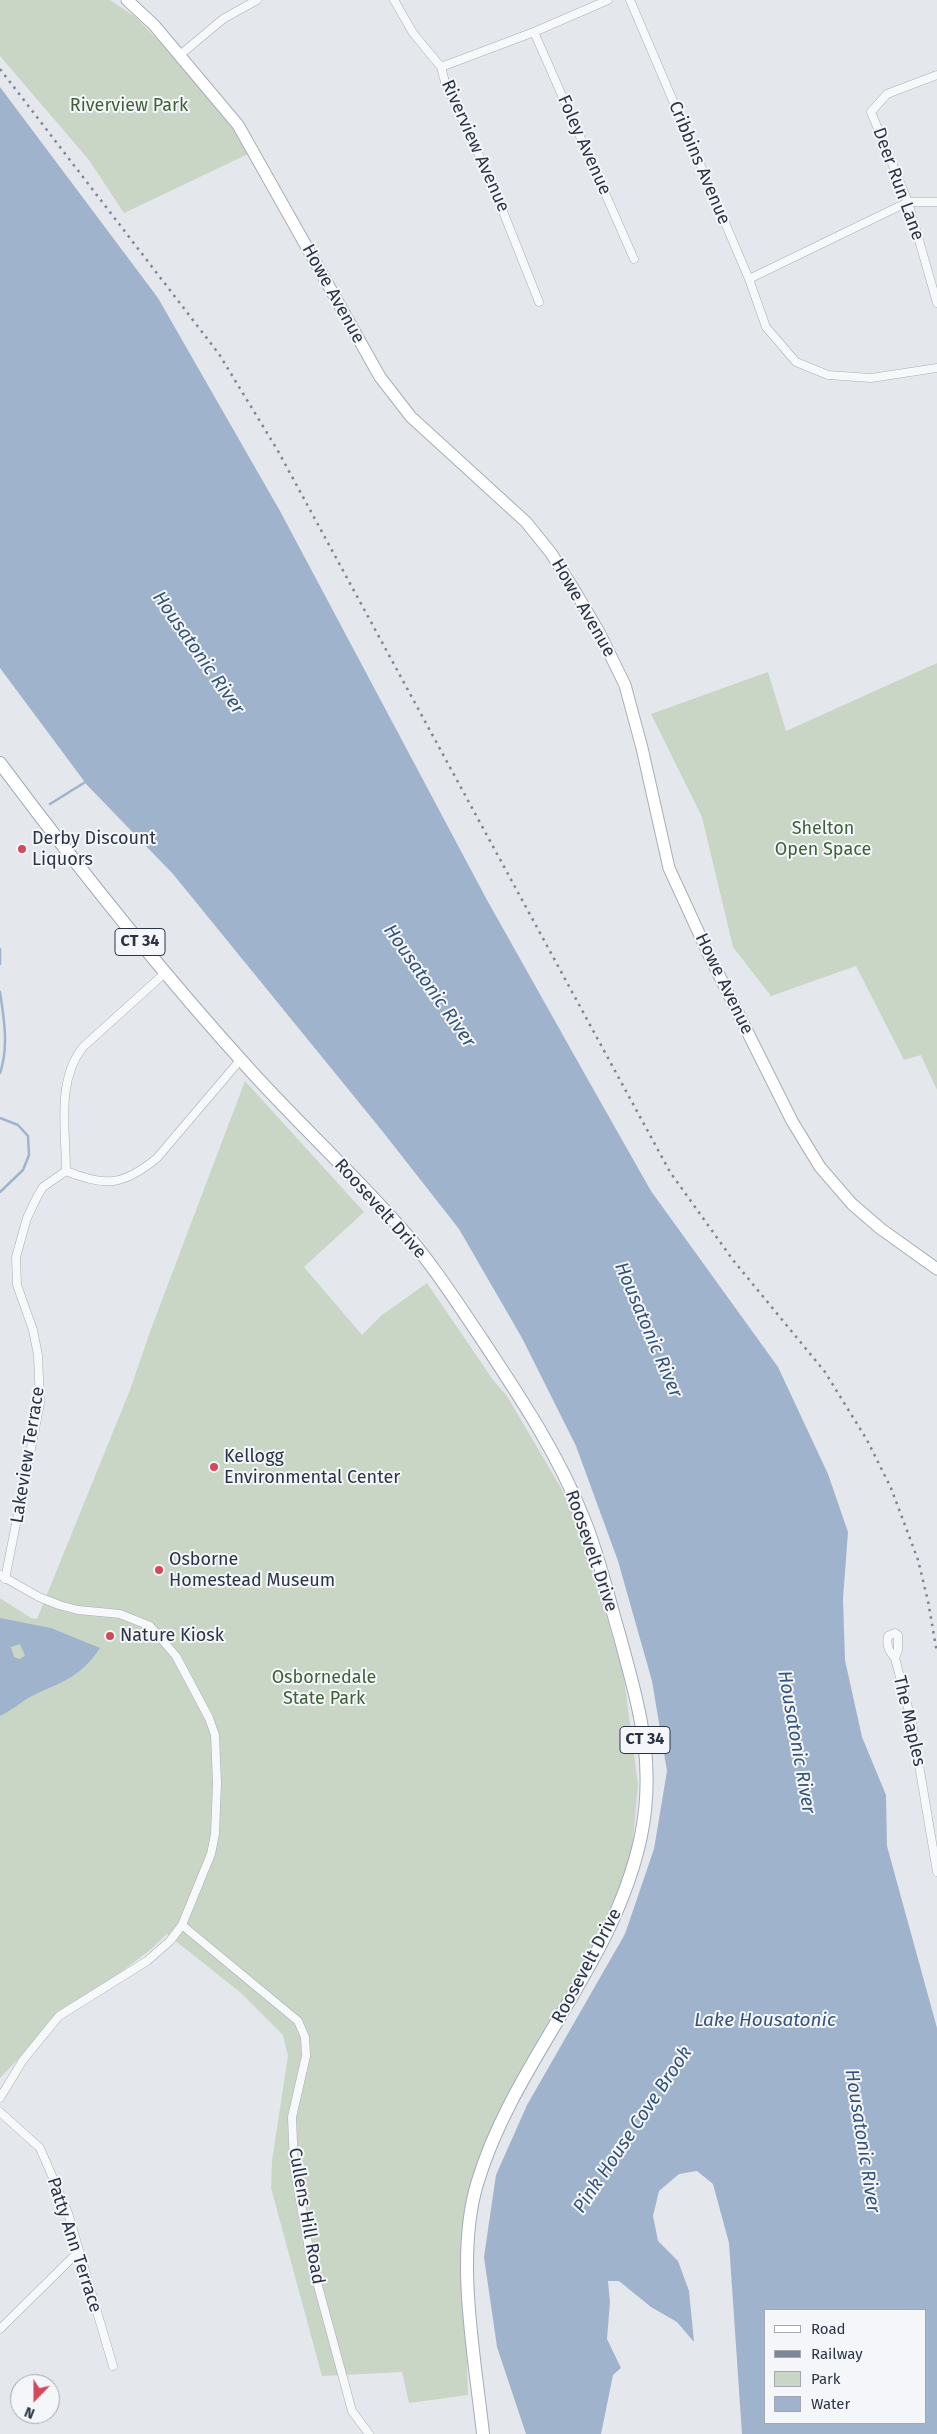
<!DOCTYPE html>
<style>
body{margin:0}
#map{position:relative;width:937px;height:2434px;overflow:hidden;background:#e4e7ec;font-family:"Fira Sans",sans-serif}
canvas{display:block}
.legend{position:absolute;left:764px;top:2309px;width:162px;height:115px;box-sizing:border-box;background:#f4f6f9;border:1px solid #a4a8b1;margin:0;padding:6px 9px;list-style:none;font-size:15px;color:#2b3445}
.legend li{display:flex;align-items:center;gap:10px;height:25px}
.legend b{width:25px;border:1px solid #a4a8b1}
.north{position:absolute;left:10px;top:2374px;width:50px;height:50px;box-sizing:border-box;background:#f4f6f9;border:1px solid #a4a8b1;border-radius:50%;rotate:202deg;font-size:14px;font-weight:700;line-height:20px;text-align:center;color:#2b3445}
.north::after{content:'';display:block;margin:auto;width:18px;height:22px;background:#d1495b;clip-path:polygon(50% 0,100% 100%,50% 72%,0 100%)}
</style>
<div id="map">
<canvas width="937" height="2434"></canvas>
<ul class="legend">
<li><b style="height:6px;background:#fff"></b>Road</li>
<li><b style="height:6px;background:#7d8696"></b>Railway</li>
<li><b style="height:14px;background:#c9d6c5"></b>Park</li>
<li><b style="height:14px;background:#9fb4cc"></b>Water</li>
</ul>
<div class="north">N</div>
</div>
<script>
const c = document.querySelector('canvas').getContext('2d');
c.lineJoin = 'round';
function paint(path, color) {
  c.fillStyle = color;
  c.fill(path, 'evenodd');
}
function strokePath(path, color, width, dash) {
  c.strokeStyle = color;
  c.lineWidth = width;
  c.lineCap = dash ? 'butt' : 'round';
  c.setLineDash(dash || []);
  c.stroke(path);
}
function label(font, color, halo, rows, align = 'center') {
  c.font = font + ' "Fira Sans",sans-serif';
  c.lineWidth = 4;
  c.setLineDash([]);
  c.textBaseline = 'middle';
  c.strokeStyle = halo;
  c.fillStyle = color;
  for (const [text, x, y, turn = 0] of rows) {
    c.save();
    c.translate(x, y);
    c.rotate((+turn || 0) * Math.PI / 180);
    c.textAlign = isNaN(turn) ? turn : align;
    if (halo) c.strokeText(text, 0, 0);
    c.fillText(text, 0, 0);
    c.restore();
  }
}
paint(new Path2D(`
 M0 0H110L134 16 178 60 233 129 248 154 124 213 89 160 0 56Z
 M937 663V1090L921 1055 904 1060 856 966 771 996 733 947 702 817 651 714 768 672 786 731Z
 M245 1081 364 1212 304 1267 362 1335 382 1315 427 1283 493 1380 507 1396 561 1488 577 1521 623 1671 638 1784 632 1853 617 1904 489 2152 464 2268 468 2395 409 2403 402 2372 322 2376 271 2188 272 2161 288 2056 283 2035 241 1993 167 1934 150 1950 49 2027 0 2078V1598L31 1618 37 1619 130 1390 151 1329Z`), '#c9d6c5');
paint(new Path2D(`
 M0 87 158 298 280 511 487 900 587 1078 651 1191 778 1367 828 1474 848 1532 843 1599 845 1660 862 1737 886 1795 887 1846 937 2028V2434H742L729 2243 713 2184 697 2171 679 2174 659 2191 653 2216 658 2241 678 2261 689 2291 694 2342 677 2322 651 2307 619 2281H608L610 2302 607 2339 621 2368 613 2375 601 2434H526L497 2347 484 2257 496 2175 527 2105 625 1934 654 1849 667 1771 652 1681 618 1561 576 1446 522 1338 459 1229 383 1132 173 874 87 785 0 668ZM766 2310H926V2423H766Z
 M0 1618 51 1628 100 1648C78 1680 62 1681 30 1697 20 1703 11 1711 0 1716ZM20 1644 25 1656 19 1659 14 1657 11 1647Z`), '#9fb4cc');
strokePath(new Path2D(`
 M50 804 87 781
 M0 949V964
 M0 992C4 1019 9 1047 0 1073
 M0 1118 18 1125 28 1136 29 1155 23 1170 0 1192`), '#9fb4cc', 2.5);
const street = new Path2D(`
 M394 0 413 33 441 67 445 82 490 179 539 302
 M630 0 749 279 766 327 796 362 828 375 871 378 937 368
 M534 32 634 259
 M180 55 223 19 257 0
 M441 67 534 32 608 0
 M937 75 887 94 871 112 908 202 937 303
 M749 279 908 202H937
 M66 1171C105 1187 123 1186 157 1158L241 1059
 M0 1575 39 1597 59 1605 78 1610 120 1614 150 1626 176 1656 209 1718 215 1735 217 1783 215 1834 211 1854 182 1925 170 1941 147 1961 59 2016 23 2060 0 2098
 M5 1579 40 1403 38 1355 33 1330 17 1285 16 1257 27 1218 37 1197 43 1187 66 1171C66 1130 56 1081 83 1047L166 972
 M895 1658 898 1650V1635L895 1633 888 1636C886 1646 889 1651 895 1658L912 1723 937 1872
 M182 1925 298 2021 305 2037 306 2056 292 2117 294 2166 311 2260 352 2411 369 2434
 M0 2112 40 2148 68 2213 113 2366
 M0 2329 78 2252`);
const secondary = new Path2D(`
 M127 0 154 25 238 125 380 377 411 417 526 522 551 553 576 593 599 632 625 685 642 748 669 868 708 953 792 1121 820 1167 852 1204 881 1229 937 1269`);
const primary = new Path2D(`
 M0 763C79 869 162 973 250 1070 298 1123 350 1171 397 1224 430 1260 456 1301 483 1341 520 1397 558 1454 583 1517 599 1555 608 1597 620 1637 639 1708 656 1762 641 1836 614 1965 514 2060 477 2184 455 2258 475 2358 483 2434`);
strokePath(street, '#a9aeb7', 9);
strokePath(secondary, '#a9aeb7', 13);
strokePath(primary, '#a3abb8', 14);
strokePath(street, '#f7f8fa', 8);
strokePath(secondary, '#fff', 11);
strokePath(primary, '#fff', 12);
strokePath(new Path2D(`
 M0 69 219 354 278 451 670 1172 733 1260 825 1372 867 1440 891 1488 918 1560 928 1601 937 1653`), '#7d8696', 2.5, [2.5, 5]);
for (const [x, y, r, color] of [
 [22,849,5,"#d1495b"],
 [214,1467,5,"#d1495b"],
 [159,1570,5,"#d1495b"],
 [110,1636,5,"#d1495b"]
]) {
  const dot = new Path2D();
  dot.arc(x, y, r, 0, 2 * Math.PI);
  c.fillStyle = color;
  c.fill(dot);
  strokePath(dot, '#f4f6f9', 2);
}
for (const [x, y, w] of [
 [140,942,50],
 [645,1740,50]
]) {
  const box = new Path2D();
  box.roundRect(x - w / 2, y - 13.5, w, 27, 4);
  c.fillStyle = '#f4f6f9';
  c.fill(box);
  strokePath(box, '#2b3445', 1);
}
label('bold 16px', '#2b3445', null, [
 ["CT 34",140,942],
 ["CT 34",645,1740]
]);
label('18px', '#3f6138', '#f4f6f9', [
 ["Riverview Park",129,106],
 ["Shelton",823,829],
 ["Open Space",823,850],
 ["Osbornedale",324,1678],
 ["State Park",324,1699]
]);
label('18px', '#2b3445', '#f4f6f9', [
 ["Foley Avenue",584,145,66],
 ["Riverview Avenue",475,146,66],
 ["Cribbins Avenue",699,163,67],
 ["Deer Run Lane",898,184,70],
 ["Howe Avenue",333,294,61],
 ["Howe Avenue",583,608,60],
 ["Howe Avenue",724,984,64],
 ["Roosevelt Drive",380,1209,48],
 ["Lakeview Terrace",28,1455,-81],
 ["Roosevelt Drive",591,1551,71],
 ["The Maples",909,1721,77],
 ["Roosevelt Drive",587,1966,-62],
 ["Cullens Hill Road",306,2216,80],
 ["Patty Ann Terrace",74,2245,72]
]);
label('18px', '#2b3445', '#f4f6f9', [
 ["Derby Discount",32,839],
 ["Liquors",32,860],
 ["Kellogg",224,1457],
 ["Environmental Center",224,1478],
 ["Osborne",169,1560],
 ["Homestead Museum",169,1581],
 ["Nature Kiosk",120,1636]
], 'left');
label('italic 19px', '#34527a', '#f4f6f9', [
 ["Housatonic River",198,653,55],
 ["Housatonic River",429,986,55],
 ["Housatonic River",648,1330,67],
 ["Housatonic River",796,1742,80],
 ["Lake Housatonic",765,2021],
 ["Pink House Cove Brook",633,2130,-56],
 ["Housatonic River",862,2141,81]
]);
</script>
